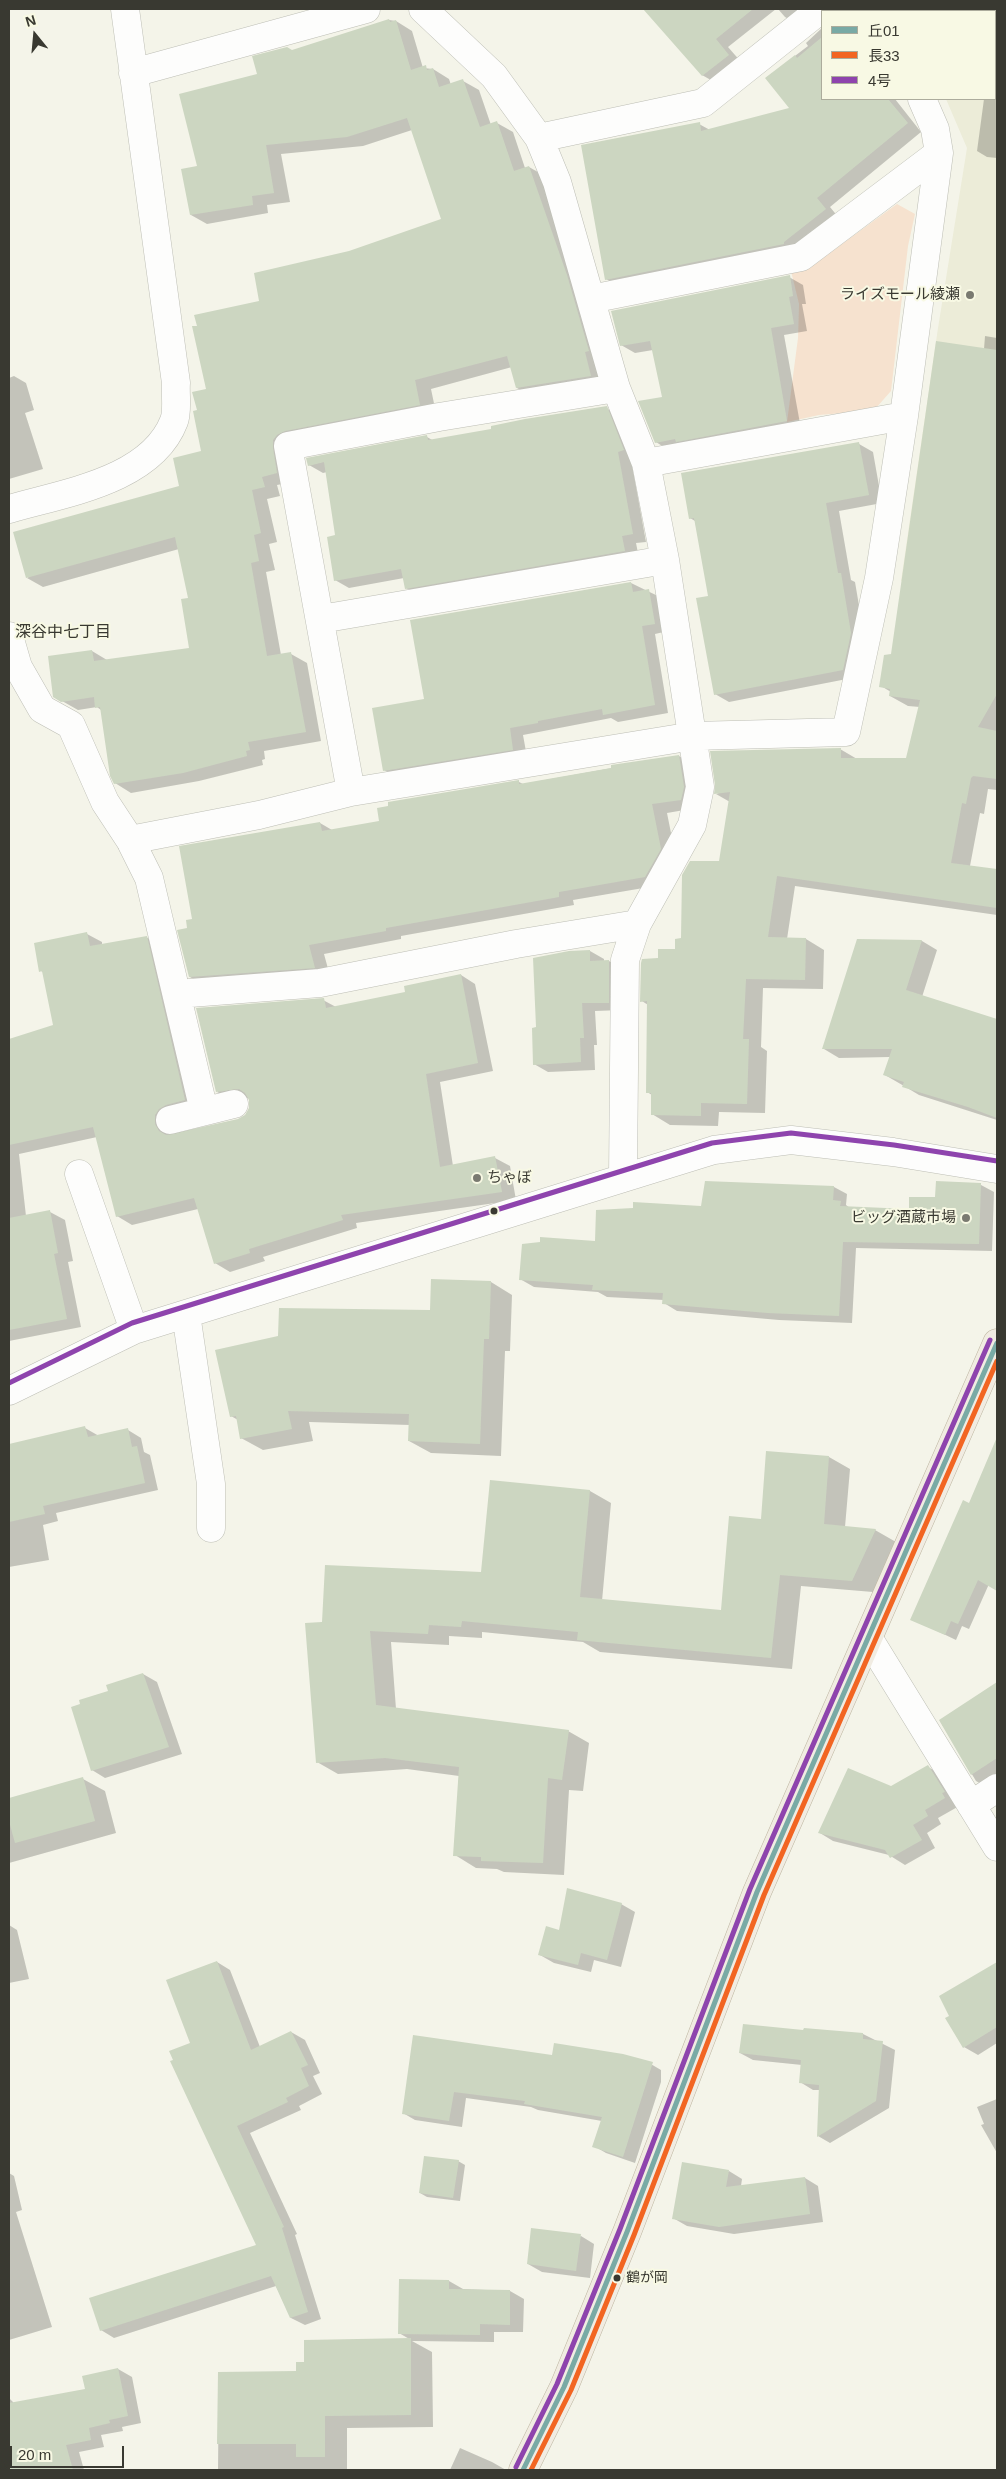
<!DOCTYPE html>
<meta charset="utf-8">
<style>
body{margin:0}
#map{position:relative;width:1006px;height:2479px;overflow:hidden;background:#f4f4e9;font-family:Helvetica,"Noto Sans JP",sans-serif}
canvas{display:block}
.frame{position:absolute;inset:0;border:10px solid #393931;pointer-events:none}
.legend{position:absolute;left:821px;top:10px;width:175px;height:90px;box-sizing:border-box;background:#f8f9e4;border:1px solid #acac9c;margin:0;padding:6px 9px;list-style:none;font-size:15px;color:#393931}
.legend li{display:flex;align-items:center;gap:10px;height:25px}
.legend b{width:25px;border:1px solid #acac9c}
.north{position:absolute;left:10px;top:10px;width:50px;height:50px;-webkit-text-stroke:4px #f8f9e4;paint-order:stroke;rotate:343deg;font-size:14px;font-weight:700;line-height:20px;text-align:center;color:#393931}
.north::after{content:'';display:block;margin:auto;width:18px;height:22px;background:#393931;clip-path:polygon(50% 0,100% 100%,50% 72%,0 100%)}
.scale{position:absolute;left:10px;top:2446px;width:114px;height:22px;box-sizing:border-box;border:2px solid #393931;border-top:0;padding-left:6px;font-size:15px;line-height:18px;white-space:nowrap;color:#393931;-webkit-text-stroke:4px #f8f9e4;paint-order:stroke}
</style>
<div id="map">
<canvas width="1006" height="2479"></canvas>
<div class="frame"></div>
<ul class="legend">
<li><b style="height:6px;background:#79aaa5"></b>丘01</li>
<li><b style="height:6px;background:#f26522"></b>長33</li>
<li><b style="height:6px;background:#8e44ad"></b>4号</li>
</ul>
<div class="north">N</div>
<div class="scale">20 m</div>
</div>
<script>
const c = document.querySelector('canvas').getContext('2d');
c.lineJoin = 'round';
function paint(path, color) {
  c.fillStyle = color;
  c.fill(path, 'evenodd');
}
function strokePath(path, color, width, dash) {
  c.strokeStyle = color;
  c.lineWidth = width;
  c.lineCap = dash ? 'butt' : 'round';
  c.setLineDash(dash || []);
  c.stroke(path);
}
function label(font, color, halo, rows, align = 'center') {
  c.font = font + ' Helvetica,"Noto Sans JP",sans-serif';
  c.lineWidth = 4;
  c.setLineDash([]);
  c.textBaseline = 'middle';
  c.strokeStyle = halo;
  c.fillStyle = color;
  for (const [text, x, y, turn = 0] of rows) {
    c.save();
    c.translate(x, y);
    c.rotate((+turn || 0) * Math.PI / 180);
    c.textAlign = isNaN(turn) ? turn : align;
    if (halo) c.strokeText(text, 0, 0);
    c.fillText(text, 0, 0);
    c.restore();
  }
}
paint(new Path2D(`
 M995 51H997V595L901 581 938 328 967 148 946 99H995Z`), '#ececd8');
paint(new Path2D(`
 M897 204 915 214 908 246 891 391 876 408 867 411 819 415 787 422 798 338 799 304 791 271 824 257Z`), '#f6e2cf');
paint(new Path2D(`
 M645 9H776L728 47 742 63 716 83 702 75Z
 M778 9H822L799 25 785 17Z
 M986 9H997V158L987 157 977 151 984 99H995V11H986Z
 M389 20 396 21 412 31 423 68 433 69 449 79 451 85 463 81 479 90 491 125 497 123 513 132 525 168 529 167 545 176 607 385 533 397 517 388 512 367 431 389 436 413 302 439 293 482 277 485 280 496 267 499 277 542 269 544 275 570 266 572 281 655 291 654 307 663 321 741 264 751 265 759 262 760 263 765 199 781 131 793 115 783 101 710 97 707 78 710 55 697 92 651 107 660 191 649 189 599 179 549 43 587 27 578 181 487 203 452 198 411 208 390 261 302 349 252 443 219 412 130 363 146 281 154 290 202 267 205 268 213 207 224 191 215 198 167 259 75 292 51Z
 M822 28V99H895L921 132 830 207 839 218 797 250 620 287 606 279 699 124 710 130 791 109 766 78 808 46 806 43Z
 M789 277 803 285 806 304H802L807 331 784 335 801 429 670 451 656 442 663 398 653 350 635 353 621 345Z
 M985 336 997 338V790L988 789 984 814 980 813 970 866 997 870V915L795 886 787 939H806L824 950 823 989 763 988 761 1047 767 1051 765 1113 719 1112 718 1126 670 1125 652 1114V1095L647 1092 648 1005 642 1001 659 959 676 950 720 862 730 802 716 794 840 749 857 759H907L920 707 908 706 890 696 891 692 881 686 892 656 984 349Z
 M14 376 26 383 34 410 25 413 43 469 9 479V378Z
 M606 408 620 416 631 459 646 542 636 543 639 558 420 596 406 588 404 578 349 588 335 580 337 536 327 472 323 473 309 465 427 437 434 441Z
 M859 444 873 452 882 503 839 511 851 580 855 582 865 641 857 677 729 702 715 694 710 597 695 521 690 518Z
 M631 583 662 598 668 631 655 634 668 713 618 722 611 718 523 735 527 757 398 778 384 770Z
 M679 756 694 765 696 808 667 813 676 858 661 885 573 900 574 905 401 936V939L324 954 330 976 205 986 190 977 188 929 194 920 320 823 332 830 381 822 519 782 523 784Z
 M87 934 102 942V945L146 937 161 946 200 1108 170 1124 171 1135 238 1120 246 1116 250 1108 249 1098 232 1100 217 1092 323 1000 336 1007 406 993 461 975 475 984 493 1071 440 1082 453 1166 495 1158 510 1166 516 1200 356 1223 357 1228 263 1257 265 1261 230 1272 215 1263 198 1209 132 1225 117 1216 97 1137 19 1154 26 1216 50 1212 65 1220 73 1261 68 1262 81 1327 9 1341V1040L54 1026 44 973 41 971Z
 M858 940 922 941 937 950 922 997 997 1020V1120L919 1095 904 1086 885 1075 890 1057 839 1058 824 1049Z
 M590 951 604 959V962L609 961 623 969V1010L595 1011 597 1045H594L595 1070 548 1072 534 1064 537 1029Z
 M937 1183 981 1185 994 1192 992 1251 856 1248 852 1323 779 1320 677 1311 664 1303V1300L607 1297 598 1292 534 1287 520 1279 596 1243 702 1207 834 1187 847 1194 846 1205 850 1208 910 1210 936 1199Z
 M491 1282 512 1295 510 1351H505L501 1456 431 1453 409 1441 410 1425 309 1422 313 1441 263 1450 241 1438 238 1420 231 1416Z
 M85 1428 99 1436 128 1430 141 1438 144 1452 150 1455 158 1490 56 1513 58 1521 43 1525 49 1560 9 1567V1445Z
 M997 1440V1566L969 1629 962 1626 956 1640 912 1619 970 1504Z
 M829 1457 850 1469 845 1527 875 1530 896 1542 873 1592 801 1586 792 1669 600 1652 583 1642 482 1632V1638L449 1636V1645L391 1642 396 1709 568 1731 589 1743 583 1791 569 1790 564 1875 504 1872 497 1869 476 1868 455 1855 459 1776 407 1769 338 1774 317 1762 323 1623 482 1573 491 1481 590 1491 611 1503 602 1601 722 1612 762 1520Z
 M143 1674 157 1682 182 1754 105 1778 92 1770 109 1692Z
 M997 1683V1793L976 1781 940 1721Z
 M928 1767 942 1775 961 1805 938 1818 941 1824 927 1833 935 1848 905 1865 889 1855 833 1841 820 1833Z
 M83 1779 105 1791 116 1833 9 1863V1799Z
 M621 1904 635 1912 621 1967 594 1960 591 1972 554 1963 540 1955 560 1931Z
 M9 1925 17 1930 29 1979 9 1983Z
 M217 1962 230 1970 260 2047 291 2032 305 2040 320 2073 313 2076 322 2094 299 2106 301 2110 250 2133 297 2234 295 2235 321 2319 305 2325 291 2318 276 2286 114 2338 101 2330 258 2246 192 2043Z
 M997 1963V2043L978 2055 964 2047 941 1997Z
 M805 2032 863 2034 895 2050 889 2108 830 2143 818 2136 820 2090H813L800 2082 802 2065 753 2060 740 2053Z
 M414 2036 553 2057 649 2063 661 2070V2082L635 2163 606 2153 594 2146 602 2121 538 2110 531 2107 466 2098 462 2127 415 2120 403 2113Z
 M997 2099V2153L981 2125 984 2124 977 2107Z
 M458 2161 465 2165 460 2201 427 2197 420 2193Z
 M729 2171 742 2179 741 2186 805 2178 818 2186 823 2222 734 2234 687 2226 673 2218Z
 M9 2173 14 2176 22 2210 16 2212 52 2327 9 2340Z
 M581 2236 594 2244 590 2278 542 2272 528 2264Z
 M449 2281 463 2289 510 2291 524 2299 523 2332H494V2342L412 2341 432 2352 433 2427 347 2428V2470H218L219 2373 297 2372 305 2363 411 2340 399 2333Z
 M118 2369 132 2377 141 2423 122 2427 123 2431 101 2435 104 2447 79 2452 84 2470H9V2398L14 2403 87 2390Z
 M460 2448 492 2462 506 2470H450Z`), '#0003');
paint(new Path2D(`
 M643 9H753L716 39 729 55 702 76Z
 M389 19 390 22 396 20 411 70 426 65 427 70 433 68 439 87 463 79 480 127 497 121 514 171 529 166 567 275 589 351 585 352 591 376 516 388 507 356 415 380 420 405 285 431 277 435 273 440V448L277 473 262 477 265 487 252 490 261 533 254 535 259 561 251 563 267 656 291 652 306 732 248 742 250 750 246 751 247 756 183 773 114 784 110 776 100 707 95 708 94 697 61 702 53 697 48 656 92 650 94 661 189 648 181 599 188 598 175 537 26 578 13 532 179 486 173 458 201 451 193 411 197 410 192 392 206 389 192 326H197L194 315 259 301 254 273 349 251 441 219 407 118 347 137 266 145 274 193 252 196 253 205 190 215 181 169 197 166 179 94 257 74 252 56 287 47 292 50Z
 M822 37V99H888L908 123 817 198 826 209 784 242V244L605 280 581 145 700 122 701 131 789 108 765 78 795 55 797 58Z
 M790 275 793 296 789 297 794 324 771 328 787 421 676 442 675 439 655 443 638 401 662 397 650 341 620 346 611 311Z
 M936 341 997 350V694L978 727 997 731V779L973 776 971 778 966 804 962 803 951 863 997 869V908L777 876 768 937 806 938 805 980 746 979 743 1039H749L747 1104 701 1103V1116L651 1115V1093H646L647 1001 640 1002 641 963 642 959 658 958V949H675V939L681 938 682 875 690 861H719L730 792 714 794 715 785 710 751 841 748V758H906L920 700 889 696 890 689 879 687 884 655 891 654Z
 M607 406 624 450 618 452 633 534 622 536 625 551 405 589 401 569 334 581 327 537 335 535 324 462 308 466 306 458 427 435 428 440 491 429V426L525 419Z
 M859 442 869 495 826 503 838 573H841L851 633 843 670 714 695 696 598 708 596 694 518 689 519 681 473Z
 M631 582 633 592 649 589 655 624 642 626 655 705 603 715 602 709 538 721V723L510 728 513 750 383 771 372 708 424 699 410 620Z
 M679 755 684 787 681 800 652 804 661 849 645 877 559 892V897L386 928V931L309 945 315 968 189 977 177 930 187 928 186 920 192 919 179 846 320 822 322 831 379 821 377 808 388 806V802L519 780V784L611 768V765Z
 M87 932 90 946 147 936 185 1100 166 1105 159 1109 155 1115V1124L159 1131 166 1135 238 1119 245 1115 249 1108V1100L245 1093 239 1089 216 1092 196 1008 324 998 326 1008 405 992 404 986 461 974 478 1063 426 1074 440 1167 495 1156 502 1192 341 1215 343 1220 249 1249 250 1253 214 1264 194 1198 116 1217 93 1127 9 1145V1039L53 1025 42 971 39 972 34 943Z
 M857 939 922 940 906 990 997 1019V1118L968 1107 902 1087 904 1082 883 1075 892 1049H822Z
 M590 950V961L609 960V1003H582L584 1038H580L581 1062 533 1065 532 1028 536 1027 533 958 569 951Z
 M705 1181 834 1186 833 1200 841 1201 840 1206 909 1209V1197H935L936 1181 981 1183 979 1244 843 1242 839 1316 768 1313 662 1304 663 1293 592 1290 593 1285 519 1280 522 1244 540 1242V1237L595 1241 596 1210 633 1208V1202L701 1206Z
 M50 1210 58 1253 54 1254 67 1319 9 1330V1218Z
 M431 1279 491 1281 489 1339H484L480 1444 408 1441 409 1414 288 1411 292 1429 240 1439 236 1416 230 1417 215 1350 278 1336 279 1308 430 1310Z
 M85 1426 88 1437 128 1428 132 1447 137 1446 145 1483 43 1506 45 1514 9 1522V1444Z
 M997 1437V1591L978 1580 958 1624 951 1621 945 1635 910 1620 963 1500 969 1503Z
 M766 1451 829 1456 824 1524 876 1529 852 1581 780 1575 771 1658 577 1640 578 1632 462 1621 461 1627 429 1625 428 1634 370 1631 376 1705 569 1730 562 1780 548 1778 543 1863 481 1861V1857L453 1856 459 1767 385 1758 316 1763 305 1623 322 1622 325 1565 481 1572 490 1480 590 1490 580 1597 721 1610 729 1516 761 1519Z
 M143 1673 169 1747 91 1771 71 1707 80 1704 79 1700 108 1691 106 1685Z
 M997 1682V1758L971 1775 939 1720Z
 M928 1765 945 1792 942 1793 945 1798 925 1810 928 1816 913 1825 922 1840 890 1858 885 1850 818 1833 848 1768 891 1786Z
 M83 1777 95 1821 15 1843 9 1821V1798Z
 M567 1888 622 1903 607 1960 581 1953 578 1965 538 1955 546 1926 559 1930Z
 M217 1961 251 2050 291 2031 308 2065 301 2068 309 2086 286 2098 288 2102 237 2126 284 2227 282 2228 308 2312 290 2318 271 2276 100 2331 89 2298 256 2245 170 2061 173 2060 169 2051 190 2043 166 1980Z
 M997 1962V2027L963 2048 945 2018 949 2016 939 1996Z
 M743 2024 803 2030 804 2028 863 2033V2039L883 2041 876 2101 817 2137 819 2085 799 2083 801 2060 739 2053Z
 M413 2035 552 2055 554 2043 623 2054 653 2062 623 2157 592 2147 602 2117 524 2104 525 2101 454 2092 449 2121 402 2114Z
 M424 2156 459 2160 453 2198 419 2193Z
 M682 2162 729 2170 726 2187 805 2177 810 2214 719 2227 672 2219Z
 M531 2228 581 2234 576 2271 527 2264Z
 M399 2279 449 2280V2289L510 2290V2325L480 2324V2335L398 2334Z
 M411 2338V2415L325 2416V2457H296V2444H217L218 2372 296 2371V2362H304V2340Z
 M118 2368 128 2416 109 2420 110 2423 89 2428 91 2440 66 2445 73 2470H9V2403L85 2389 82 2376Z`), '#ccd6c1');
const street = new Path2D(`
 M423 9 494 76 539 138 557 182 616 388 646 463 665 560 700 787 692 825 637 924 625 960 623 1178
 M862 9 864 11
 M133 73 366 9
 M539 138 703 103 821 9
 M591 299 801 257 939 153
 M646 463 904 416
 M9 509C63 493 151 481 174 421 178 411 175 394 176 383L125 9
 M321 619 665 560
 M9 636 18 667 42 709 71 725 105 802 130 840 149 878 204 1111
 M351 792 288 446 439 417 616 388
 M130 840 259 815 351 792 693 736 846 732 879 578 904 416 939 153 935 129 922 99
 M177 994 320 983 516 944 637 924
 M170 1120 234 1104
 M79 1174 134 1330
 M186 1314 211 1484V1528
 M9 1391 134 1330 714 1150 791 1140 893 1152 997 1169
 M869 1639 997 1847
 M971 1805 997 1788`);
const primary = new Path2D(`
 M523 2470 564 2387 627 2232 757 1892 997 1343`);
strokePath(street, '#bdbeb5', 29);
strokePath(primary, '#bdb6a1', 29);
strokePath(street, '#fdfdfc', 28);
strokePath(primary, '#f1ece2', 28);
strokePath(new Path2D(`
 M523 2470 564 2387 627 2232 757 1892 997 1343`), '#79aaa5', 5);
strokePath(new Path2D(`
 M531 2470 571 2390 634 2235 764 1895 997 1361`), '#f26522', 5);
strokePath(new Path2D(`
 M9 1383 132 1323 712 1143 791 1133 894 1145 997 1161
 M516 2467 557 2384 620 2229 750 1889 990 1340`), '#8e44ad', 5);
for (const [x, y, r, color] of [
 [970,295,5,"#7a7a71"],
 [477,1178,5,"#7a7a71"],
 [494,1211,4.5,"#393931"],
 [966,1218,5,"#7a7a71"],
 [617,2278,4.5,"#393931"]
]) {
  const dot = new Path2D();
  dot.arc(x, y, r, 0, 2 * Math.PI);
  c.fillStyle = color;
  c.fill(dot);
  strokePath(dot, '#f8f9e4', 2);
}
label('14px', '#393931', '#f8f9e4', [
 ["鶴が岡",626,2278]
], 'left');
label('15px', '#393931', '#f8f9e4', [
 ["ライズモール綾瀬",960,295],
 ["ちゃぼ",487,1178,"left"],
 ["ビッグ酒蔵市場",956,1218]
], 'right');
label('16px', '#393931', '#f8f9e4', [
 ["深谷中七丁目",63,633]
]);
</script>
